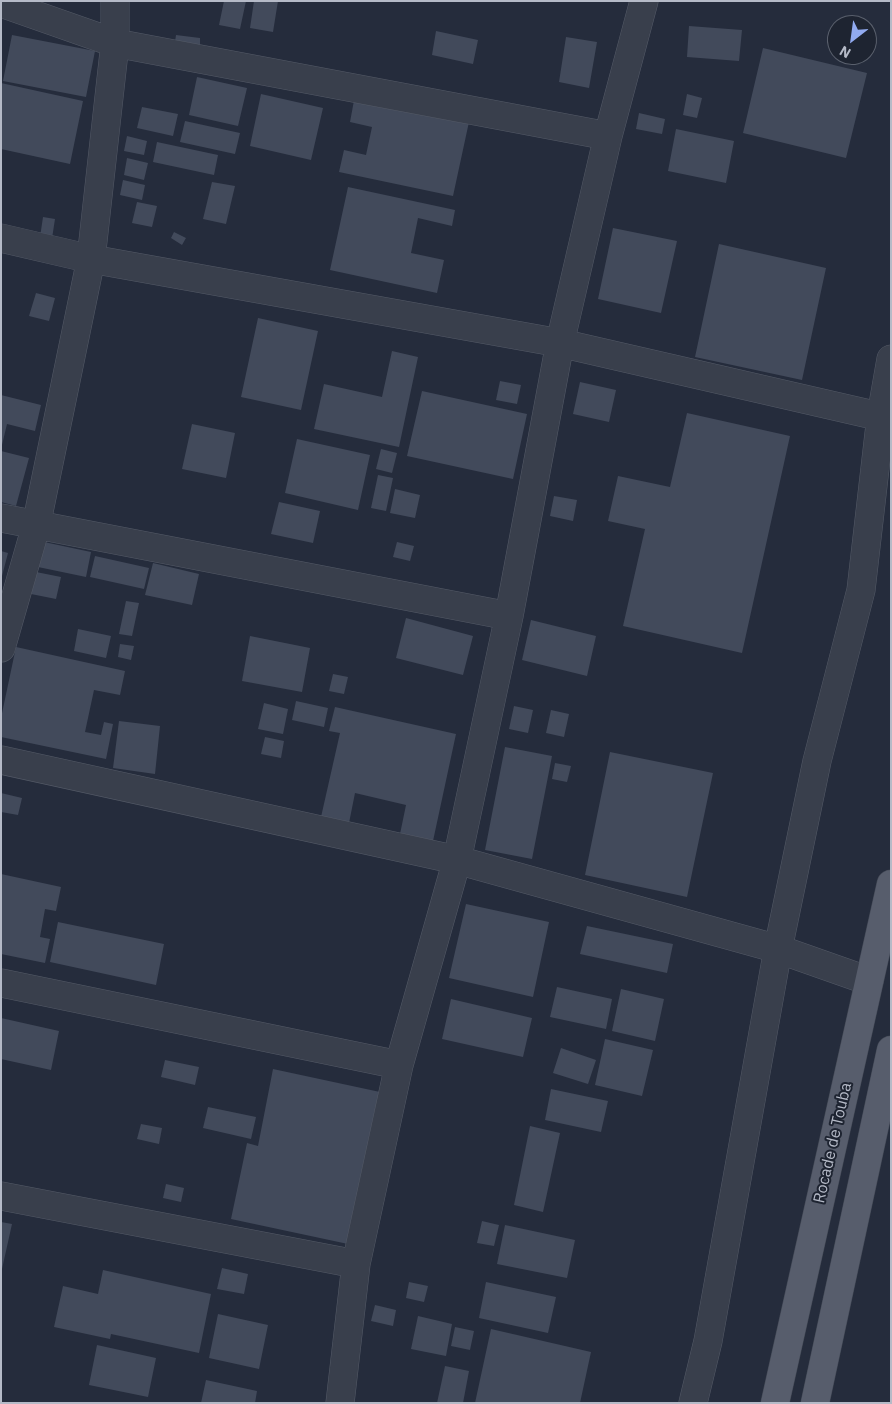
<!DOCTYPE html>
<style>
body{margin:0}
#map{position:relative;width:892px;height:1404px;overflow:hidden;background:#252c3c;font-family:"IBM Plex Sans",sans-serif}
canvas{display:block}
.frame{position:absolute;inset:0;border:2px solid #b5bac7;pointer-events:none}
.north{position:absolute;left:827px;top:15px;width:50px;height:50px;box-sizing:border-box;background:#1e2431;border:1px solid #5a606d;border-radius:50%;rotate:210deg;font-size:14px;font-weight:700;line-height:20px;text-align:center;color:#b5bac7}
.north::after{content:'';display:block;margin:auto;width:18px;height:22px;background:#91aaf0;clip-path:polygon(50% 0,100% 100%,50% 72%,0 100%)}
</style>
<div id="map">
<canvas width="892" height="1404"></canvas>
<div class="frame"></div>
<div class="north">N</div>
</div>
<script>
const c = document.querySelector('canvas').getContext('2d');
c.lineJoin = 'round';
function paint(path, color) {
  c.fillStyle = color;
  c.fill(path, 'evenodd');
}
function strokePath(path, color, width, dash) {
  c.strokeStyle = color;
  c.lineWidth = width;
  c.lineCap = dash ? 'butt' : 'round';
  c.setLineDash(dash || []);
  c.stroke(path);
}
function label(font, color, halo, rows, align = 'center') {
  c.font = font + ' "IBM Plex Sans",sans-serif';
  c.lineWidth = 4;
  c.setLineDash([]);
  c.textBaseline = 'middle';
  c.strokeStyle = halo;
  c.fillStyle = color;
  for (const [text, x, y, turn = 0] of rows) {
    c.save();
    c.translate(x, y);
    c.rotate((+turn || 0) * Math.PI / 180);
    c.textAlign = isNaN(turn) ? turn : align;
    if (halo) c.strokeText(text, 0, 0);
    c.fillText(text, 0, 0);
    c.restore();
  }
}
paint(new Path2D(`
 M224 1H246L240 29 219 25Z
 M254 1H278L273 32 250 28Z
 M689 26 742 30 739 61 687 57Z
 M436 31 478 40 473 64 432 55Z
 M12 35 95 51 86 97 3 81Z
 M176 35 200 38V45L175 42Z
 M566 37 597 42 589 88 559 82Z
 M763 48 867 73 846 158 743 133Z
 M197 77 247 88 238 126 189 115Z
 M1 83 83 101 70 164 1 149Z
 M261 94 323 108 311 160 250 146Z
 M687 94 702 98 697 118 683 115Z
 M355 95 472 108 453 196 339 172 344 150 366 155 372 127 350 122Z
 M142 107 178 114 173 136 137 128Z
 M639 113 665 119 662 134 636 129Z
 M185 121 240 133 235 154 180 142Z
 M676 129 734 141 726 183 668 171Z
 M127 136 147 141 144 155 124 151Z
 M157 142 218 155 214 175 153 162Z
 M127 158 148 163 144 180 124 175Z
 M123 180 145 185 142 200 120 195Z
 M212 182 235 186 226 224 203 219Z
 M348 187 455 210 452 226 418 218 411 253 444 260 437 293 330 270Z
 M137 202 157 206 152 227 132 223Z
 M43 217 55 219 51 245 39 244Z
 M613 228 677 241 661 313 598 299Z
 M174 232 186 238 182 245 171 238Z
 M719 244 826 268 802 380 695 357Z
 M36 293 55 298 49 321 29 316Z
 M258 318 318 331 301 410 241 397Z
 M392 351 418 357 399 447 314 429 324 384 382 397Z
 M500 381 521 385 517 404 496 400Z
 M580 382 616 390 609 422 573 414Z
 M422 391 527 414 513 479 407 456Z
 M1 395 41 405 35 431 7 424 2 445Z
 M687 413 790 436 742 653 623 626 645 529 608 521 618 476 670 487Z
 M192 424 235 433 226 478 182 469Z
 M297 439 370 455 358 510 285 493Z
 M381 449 397 453 392 473 376 469Z
 M1 451 29 458 16 506 1 502Z
 M378 475 393 478 386 511 371 508Z
 M395 489 420 495 415 518 390 513Z
 M554 496 577 500 573 521 550 516Z
 M279 502 320 511 313 543 271 534Z
 M44 542 91 552 86 577 38 567Z
 M397 542 414 546 410 561 393 557Z
 M1 551 8 553 2 576H1Z
 M95 556 149 568 144 589 90 577Z
 M153 563 199 574 192 605 145 595Z
 M36 572 61 577 56 599 31 594Z
 M126 601 139 603 132 636 119 634Z
 M406 618 473 636 463 675 396 658Z
 M531 620 596 636 587 676 522 660Z
 M78 629 111 636 106 658 74 651Z
 M250 636 310 648 302 692 242 681Z
 M120 644 134 646 131 660 118 657Z
 M16 647 125 671 120 695 94 690 85 732 101 735 104 722 113 724 106 759 1 737V718Z
 M333 674 348 677 344 694 329 691Z
 M296 701 328 708 324 727 292 720Z
 M264 703 288 709 283 734 258 729Z
 M514 706 533 710 528 733 509 729Z
 M335 707 456 734 433 841 400 834 406 805 355 793 349 823 321 817 340 733 329 731Z
 M551 710 569 714 564 737 546 733Z
 M119 721 160 726 155 774 113 768Z
 M265 737 284 741 281 758 261 754Z
 M505 747 552 756 532 859 485 850Z
 M610 752 713 773 687 897 585 875Z
 M555 763 571 766 567 782 552 779Z
 M1 793 22 798 18 815 1 812Z
 M1 874 61 887 56 911 45 909 40 937 50 939 45 963 1 954Z
 M466 904 549 922 533 997 449 978Z
 M58 922 164 944 156 985 50 962Z
 M587 926 673 944 667 973 580 954Z
 M557 987 612 999 606 1029 550 1017Z
 M621 989 664 999 655 1041 612 1031Z
 M451 999 532 1018 523 1057 442 1039Z
 M1 1018 59 1031 51 1070 1 1059Z
 M605 1039 653 1050 642 1096 595 1085Z
 M561 1048 596 1060 588 1084 553 1073Z
 M165 1060 199 1067 195 1085 161 1077Z
 M273 1069 380 1092 348 1244 231 1219 247 1143 258 1146Z
 M551 1089 608 1101 601 1132 545 1120Z
 M208 1107 256 1117 251 1139 203 1128Z
 M141 1124 162 1128 159 1144 137 1139Z
 M530 1126 560 1133 543 1212 514 1205Z
 M166 1184 184 1188 181 1202 163 1198Z
 M482 1221 499 1225 494 1246 477 1243Z
 M1 1222 12 1224 2 1269H1Z
 M505 1225 575 1240 567 1278 497 1264Z
 M222 1268 248 1274 244 1294 217 1289Z
 M103 1270 211 1294 199 1353 111 1334 110 1339 54 1327 63 1286 98 1294Z
 M409 1282 428 1286 424 1302 406 1298Z
 M486 1282 556 1297 548 1333 479 1318Z
 M375 1305 396 1310 393 1326 371 1321Z
 M218 1314 268 1325 259 1369 209 1358Z
 M418 1316 452 1324 446 1356 411 1349Z
 M455 1327 474 1331 470 1350 451 1346Z
 M491 1329 591 1352 580 1403H475Z
 M97 1345 156 1358 148 1397 89 1385Z
 M445 1366 469 1371 463 1403H437Z
 M206 1380 257 1391 255 1403H201Z`), '#424a5b');
const minor = new Path2D(`
 M1 3 115 43 608 136
 M1 238 91 259 560 343 891 419
 M1 518 509 616
 M1 648 36 526 91 259 115 43V1
 M1 760 457 860 778 949 869 981
 M1 983 399 1065
 M1 1196 356 1264
 M340 1403 356 1264 399 1065 457 860 509 616 560 343 608 136 644 1
 M693 1403 708 1341 778 949 817 761 861 590 881 416 891 359`);
const major = new Path2D(`
 M775 1403 891 884
 M815 1403 891 1050`);
strokePath(minor, '#545a67', 29);
strokePath(major, '#424855', 29);
strokePath(minor, '#393f4c', 28);
strokePath(major, '#575d6c', 28);
label('16px', '#b5bac7', '#1e2431', [
 ["Rocade de Touba",833,1143,-77]
]);
</script>
